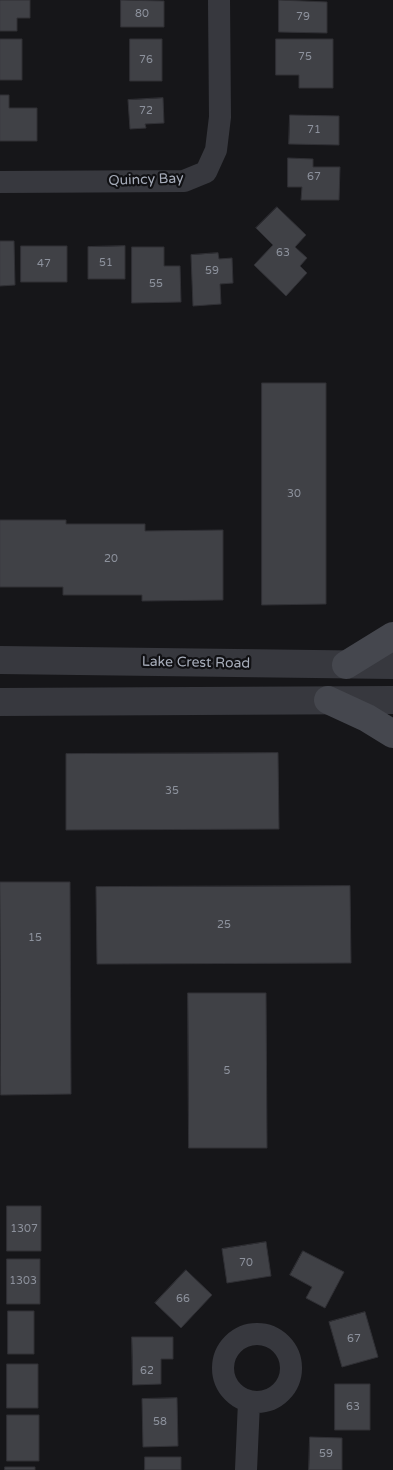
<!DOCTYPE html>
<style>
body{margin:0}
canvas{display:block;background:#161619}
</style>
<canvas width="393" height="1470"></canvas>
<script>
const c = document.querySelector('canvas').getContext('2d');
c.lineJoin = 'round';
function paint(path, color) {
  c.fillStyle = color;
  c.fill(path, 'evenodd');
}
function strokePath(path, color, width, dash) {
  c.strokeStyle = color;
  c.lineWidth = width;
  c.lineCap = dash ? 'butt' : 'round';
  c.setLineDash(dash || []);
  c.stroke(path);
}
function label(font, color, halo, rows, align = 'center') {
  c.font = font + ' "Varela Round",sans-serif';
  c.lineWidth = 4.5;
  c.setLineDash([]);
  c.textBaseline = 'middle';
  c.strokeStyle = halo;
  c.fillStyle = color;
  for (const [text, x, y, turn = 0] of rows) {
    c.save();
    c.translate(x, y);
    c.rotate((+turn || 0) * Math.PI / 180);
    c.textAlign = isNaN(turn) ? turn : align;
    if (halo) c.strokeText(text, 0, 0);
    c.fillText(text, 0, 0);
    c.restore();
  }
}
const building = new Path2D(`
 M0 0H30V18H17V31H0Z
 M121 0 164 1V27H121Z
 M279 0 327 2V33L279 32Z
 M0 39H22V80H0Z
 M130 39H162V81H130Z
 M276 39H333V88H299V75H276Z
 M0 95H9V108H37V141H0Z
 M163 98 164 123 145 124 146 128 130 129 128 100Z
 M290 115 339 116V145L289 144Z
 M288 158 313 159V167H340L339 200H301L302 187H288Z
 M277 207 306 235 295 247 307 258 300 266 307 273 286 296 254 265 273 245 256 228Z
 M0 241H14L15 285 0 286Z
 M21 246H67V282H21Z
 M125 246V279H88V247Z
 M132 247H164V266H180L181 302 132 303Z
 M218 253 219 259 232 258 233 283 220 284 221 304 193 306 191 255Z
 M262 383H326V604L262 605Z
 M0 520H66V524H145V531L223 530V600L142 601V595H63V587H0Z
 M278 753 279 829 66 830V754Z
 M0 882H70L71 1094 1 1095Z
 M350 886 351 963 97 964 96 887Z
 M188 993H266L267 1148H189Z
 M7 1206H41V1251H7Z
 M266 1242 271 1276 227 1283 222 1249Z
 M303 1251 344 1272 325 1308 306 1298 312 1287 290 1275Z
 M7 1259H40V1304H7Z
 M186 1270 212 1295 181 1328 155 1303Z
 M8 1311H34V1354H8Z
 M365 1312 378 1357 342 1367 329 1322Z
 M132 1337H173V1359H161V1384L133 1385Z
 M7 1364H38V1408H7Z
 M335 1384H370V1430H335Z
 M177 1398 178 1446 143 1447 142 1399Z
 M7 1415H39V1461H7Z
 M310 1437 342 1438V1470H309Z
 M145 1457H181V1470H145Z
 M5 1467H35V1470H5Z`);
paint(building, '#404146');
strokePath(building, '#303035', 1);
strokePath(new Path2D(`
 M0 182 184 181 206 172 216 150 220 117 219 0
 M223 1368a34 34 0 1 1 68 0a34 34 0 1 1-68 0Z
 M246 1470 249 1402`), '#37383e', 22);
strokePath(new Path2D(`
 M0 660 393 665
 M0 702 393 700`), '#37383e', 28);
strokePath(new Path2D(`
 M346 665 393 636
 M328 700 367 718 393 734`), '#45474e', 28);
label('11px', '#8d929d', null, [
 ["80",142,14],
 ["79",303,17],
 ["75",305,57],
 ["76",146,60],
 ["72",146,111],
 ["71",314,130],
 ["67",314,177],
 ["63",283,253],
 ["51",106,263],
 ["47",44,264],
 ["59",212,271],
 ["55",156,284],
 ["30",294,494],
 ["20",111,559],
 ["35",172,791],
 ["25",224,925],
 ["15",35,938],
 ["5",227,1071],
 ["1307",24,1229],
 ["70",246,1263],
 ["1303",23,1281],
 ["66",183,1299],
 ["67",354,1339],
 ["62",147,1371],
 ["63",353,1407],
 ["58",160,1422],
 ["59",326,1454]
]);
label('14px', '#a7adba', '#111114', [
 ["Quincy Bay",146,180,-2],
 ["Lake Crest Road",196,663,1]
]);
</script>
